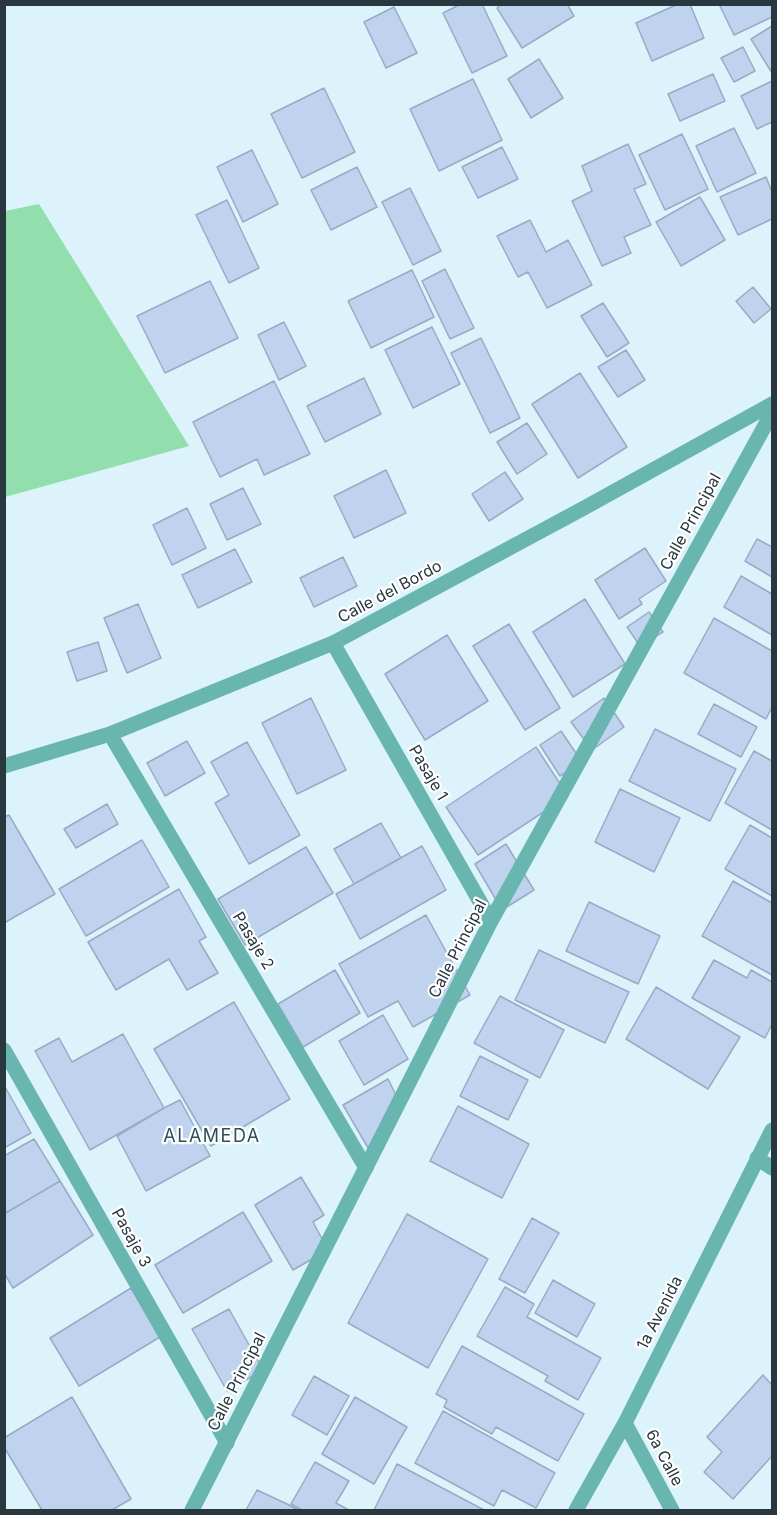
<!DOCTYPE html>
<style>
body{margin:0}
#map{position:relative;width:777px;height:1515px;overflow:hidden;background:#dcf3fb;font-family:Inter,sans-serif}
canvas{display:block}
.frame{position:absolute;inset:0;border:6px solid #29383e;pointer-events:none}
</style>
<div id="map">
<canvas width="777" height="1515"></canvas>
<div class="frame"></div>
</div>
<script>
const c = document.querySelector('canvas').getContext('2d');
c.lineJoin = 'round';
function paint(path, color) {
  c.fillStyle = color;
  c.fill(path, 'evenodd');
}
function strokePath(path, color, width, dash) {
  c.strokeStyle = color;
  c.lineWidth = width;
  c.lineCap = dash ? 'butt' : 'round';
  c.setLineDash(dash || []);
  c.stroke(path);
}
function label(font, color, halo, rows, align = 'center') {
  c.font = font + ' Inter,sans-serif';
  c.lineWidth = 4.5;
  c.setLineDash([]);
  c.textBaseline = 'middle';
  c.strokeStyle = halo;
  c.fillStyle = color;
  for (const [text, x, y, turn = 0] of rows) {
    c.save();
    c.translate(x, y);
    c.rotate((+turn || 0) * Math.PI / 180);
    c.textAlign = isNaN(turn) ? turn : align;
    if (halo) c.strokeText(text, 0, 0);
    c.fillText(text, 0, 0);
    c.restore();
  }
}
paint(new Path2D(`
 M39 204 189 446 5 497V211Z`), '#92dfad');
const building = new Path2D(`
 M461 4H482L507 56 472 73 443 13Z
 M502 4H567L574 16 522 48 497 8Z
 M678 4H690L704 38 652 61 636 23Z
 M719 4H772V17L734 35Z
 M394 7 417 53 386 68 364 22Z
 M772 26V73L751 39Z
 M743 47 755 71 734 82 721 58Z
 M539 59 563 98 531 118 508 79Z
 M713 74 725 101 680 121 668 94Z
 M473 79 502 140 439 171 410 109Z
 M772 81V122L757 129 741 96Z
 M324 88 355 152 302 178 271 114Z
 M734 128 756 173 717 192 696 146Z
 M682 134 708 189 665 210 639 155Z
 M628 144 646 184 634 189 651 225 624 237 631 253 602 266 572 201 592 191 582 166Z
 M502 147 518 179 478 198 462 167Z
 M252 150 278 204 243 222 217 167Z
 M357 167 377 207 331 230 311 190Z
 M766 177 772 192V219L738 235 720 197Z
 M410 188 441 251 413 265 382 202Z
 M700 197 725 240 681 266 656 222Z
 M227 200 259 268 229 283 196 215Z
 M530 220 546 252 568 240 592 285 547 308 528 272 518 277 497 236Z
 M445 269 474 328 450 339 422 281Z
 M412 270 434 317 371 348 348 301Z
 M210 281 238 338 165 373 137 316Z
 M753 287 771 309 754 323 736 301Z
 M603 303 629 343 607 357 581 316Z
 M284 322 306 366 279 380 258 335Z
 M432 327 460 384 413 408 385 350Z
 M481 338 520 418 490 433 451 353Z
 M626 350 645 380 618 397 598 367Z
 M580 373 627 447 578 478 532 404Z
 M364 378 381 414 325 442 307 406Z
 M274 381 310 454 264 475 257 459 220 477 193 422Z
 M527 423 547 454 517 474 497 442Z
 M386 470 406 513 354 538 334 496Z
 M505 472 523 499 489 521 472 494Z
 M243 488 261 524 227 540 210 504Z
 M187 508 206 548 172 565 153 525Z
 M757 539 772 547V577L745 561Z
 M645 548 666 581 639 599 642 604 619 619 595 580Z
 M235 549 252 582 198 608 182 575Z
 M343 557 357 586 314 607 300 578Z
 M741 576 772 594V635L724 607Z
 M585 599 625 664 573 697 533 632Z
 M138 604 161 658 127 673 104 618Z
 M649 612 663 632 640 646 627 627Z
 M714 618 772 651V707L766 719 684 673Z
 M509 624 560 708 525 730 473 646Z
 M447 635 488 701 425 740 385 674Z
 M98 642 107 671 77 681 67 652Z
 M311 698 346 770 297 794 262 723Z
 M604 698 624 727 592 750 571 722Z
 M714 704 757 727 741 757 698 734Z
 M655 729 736 769 710 821 629 781Z
 M561 731 582 762 560 776 540 745Z
 M187 741 205 773 165 796 147 763Z
 M247 742 300 835 249 864 215 803 229 795 211 762Z
 M536 747 568 796 478 855 446 807Z
 M754 751 772 761V830L725 803Z
 M620 789 680 818 654 872 595 842Z
 M107 804 118 824 76 848 64 829Z
 M9 815 55 894 4 923V817Z
 M381 823 401 858 354 884 334 849Z
 M750 825 772 838V896L725 869Z
 M142 840 169 887 86 936 59 889Z
 M506 844 534 890 502 910 475 864Z
 M422 846 446 890 360 939 336 894Z
 M306 847 333 893 245 945 218 899Z
 M733 881 772 903V975L702 936Z
 M179 889 206 937 199 941 218 973 187 990 169 959 116 990 88 942Z
 M589 902 660 936 638 984 566 951Z
 M426 915 470 995 413 1027 398 1001 368 1017 339 964Z
 M539 950 629 992 605 1043 515 1000Z
 M714 960 747 978 751 970 772 982V1024L765 1038 692 998Z
 M335 970 360 1013 303 1047 278 1004Z
 M656 987 740 1037 708 1089 626 1039Z
 M500 996 564 1030 540 1078 474 1043Z
 M234 1002 290 1099 211 1146 154 1049Z
 M383 1015 408 1059 364 1085 339 1041Z
 M123 1034 164 1108 90 1150 35 1051 59 1038 72 1062Z
 M480 1056 528 1080 508 1120 460 1096Z
 M388 1079 399 1101 371 1153 343 1105Z
 M4 1085 31 1133 4 1148Z
 M180 1100 210 1156 146 1191 117 1136 164 1108Z
 M458 1106 529 1144 502 1198 430 1161Z
 M34 1139 60 1181 4 1214V1156Z
 M301 1177 324 1215 313 1222 328 1250 293 1270 255 1205Z
 M60 1181 93 1235 13 1288 4 1273V1214Z
 M243 1212 272 1261 183 1313 155 1265Z
 M407 1214 488 1259 428 1368 348 1323Z
 M532 1218 559 1233 525 1293 499 1279Z
 M553 1280 595 1304 577 1337 535 1313Z
 M505 1287 534 1304 527 1317 601 1358 578 1400 545 1381 548 1376 477 1336Z
 M131 1288 160 1337 79 1386 50 1338Z
 M229 1309 263 1370 227 1391 192 1329Z
 M462 1346 584 1414 558 1461 496 1427 492 1434 444 1407 447 1400 436 1394Z
 M763 1375 772 1385V1456L733 1499 704 1472 722 1452 707 1437Z
 M314 1376 349 1396 327 1435 292 1415Z
 M72 1397 131 1499 112 1510H42L4 1447V1438Z
 M355 1397 407 1427 374 1484 322 1454Z
 M443 1411 555 1473 536 1508 502 1490 494 1506 415 1463Z
 M315 1462 349 1481 336 1503 349 1510H302L291 1504Z
 M397 1464 484 1510H374Z
 M257 1490 287 1504 298 1510H246Z`);
paint(building, '#bfd3ee');
strokePath(building, '#98abc5', 1.5);
strokePath(new Path2D(`
 M333 643 491 921
 M110 734 366 1168
 M4 1050 227 1443`), '#69b5af', 15);
strokePath(new Path2D(`
 M757 1158 772 1168
 M625 1423 672 1510
 M192 1510 491 921 772 413
 M576 1510 625 1423 772 1130`), '#69b5af', 15);
strokePath(new Path2D(`
 M4 766 110 734 333 643 584 508 772 404`), '#69b5af', 15);
label('16px', '#29383e', '#fff', [
 ["Calle Principal",691,522,-61],
 ["Calle del Bordo",390,592,-28],
 ["Pasaje 1",428,773,60],
 ["Pasaje 2",253,941,59],
 ["Calle Principal",458,949,-63],
 ["Pasaje 3",131,1238,61],
 ["1a Avenida",660,1313,-63],
 ["Calle Principal",237,1382,-63],
 ["6a Calle",664,1458,62]
]);
c.letterSpacing = '1.5px';
label('18px', '#2e4f5b', '#fff', [
 ["ALAMEDA",212,1137]
]);
c.letterSpacing = '0px';
</script>
